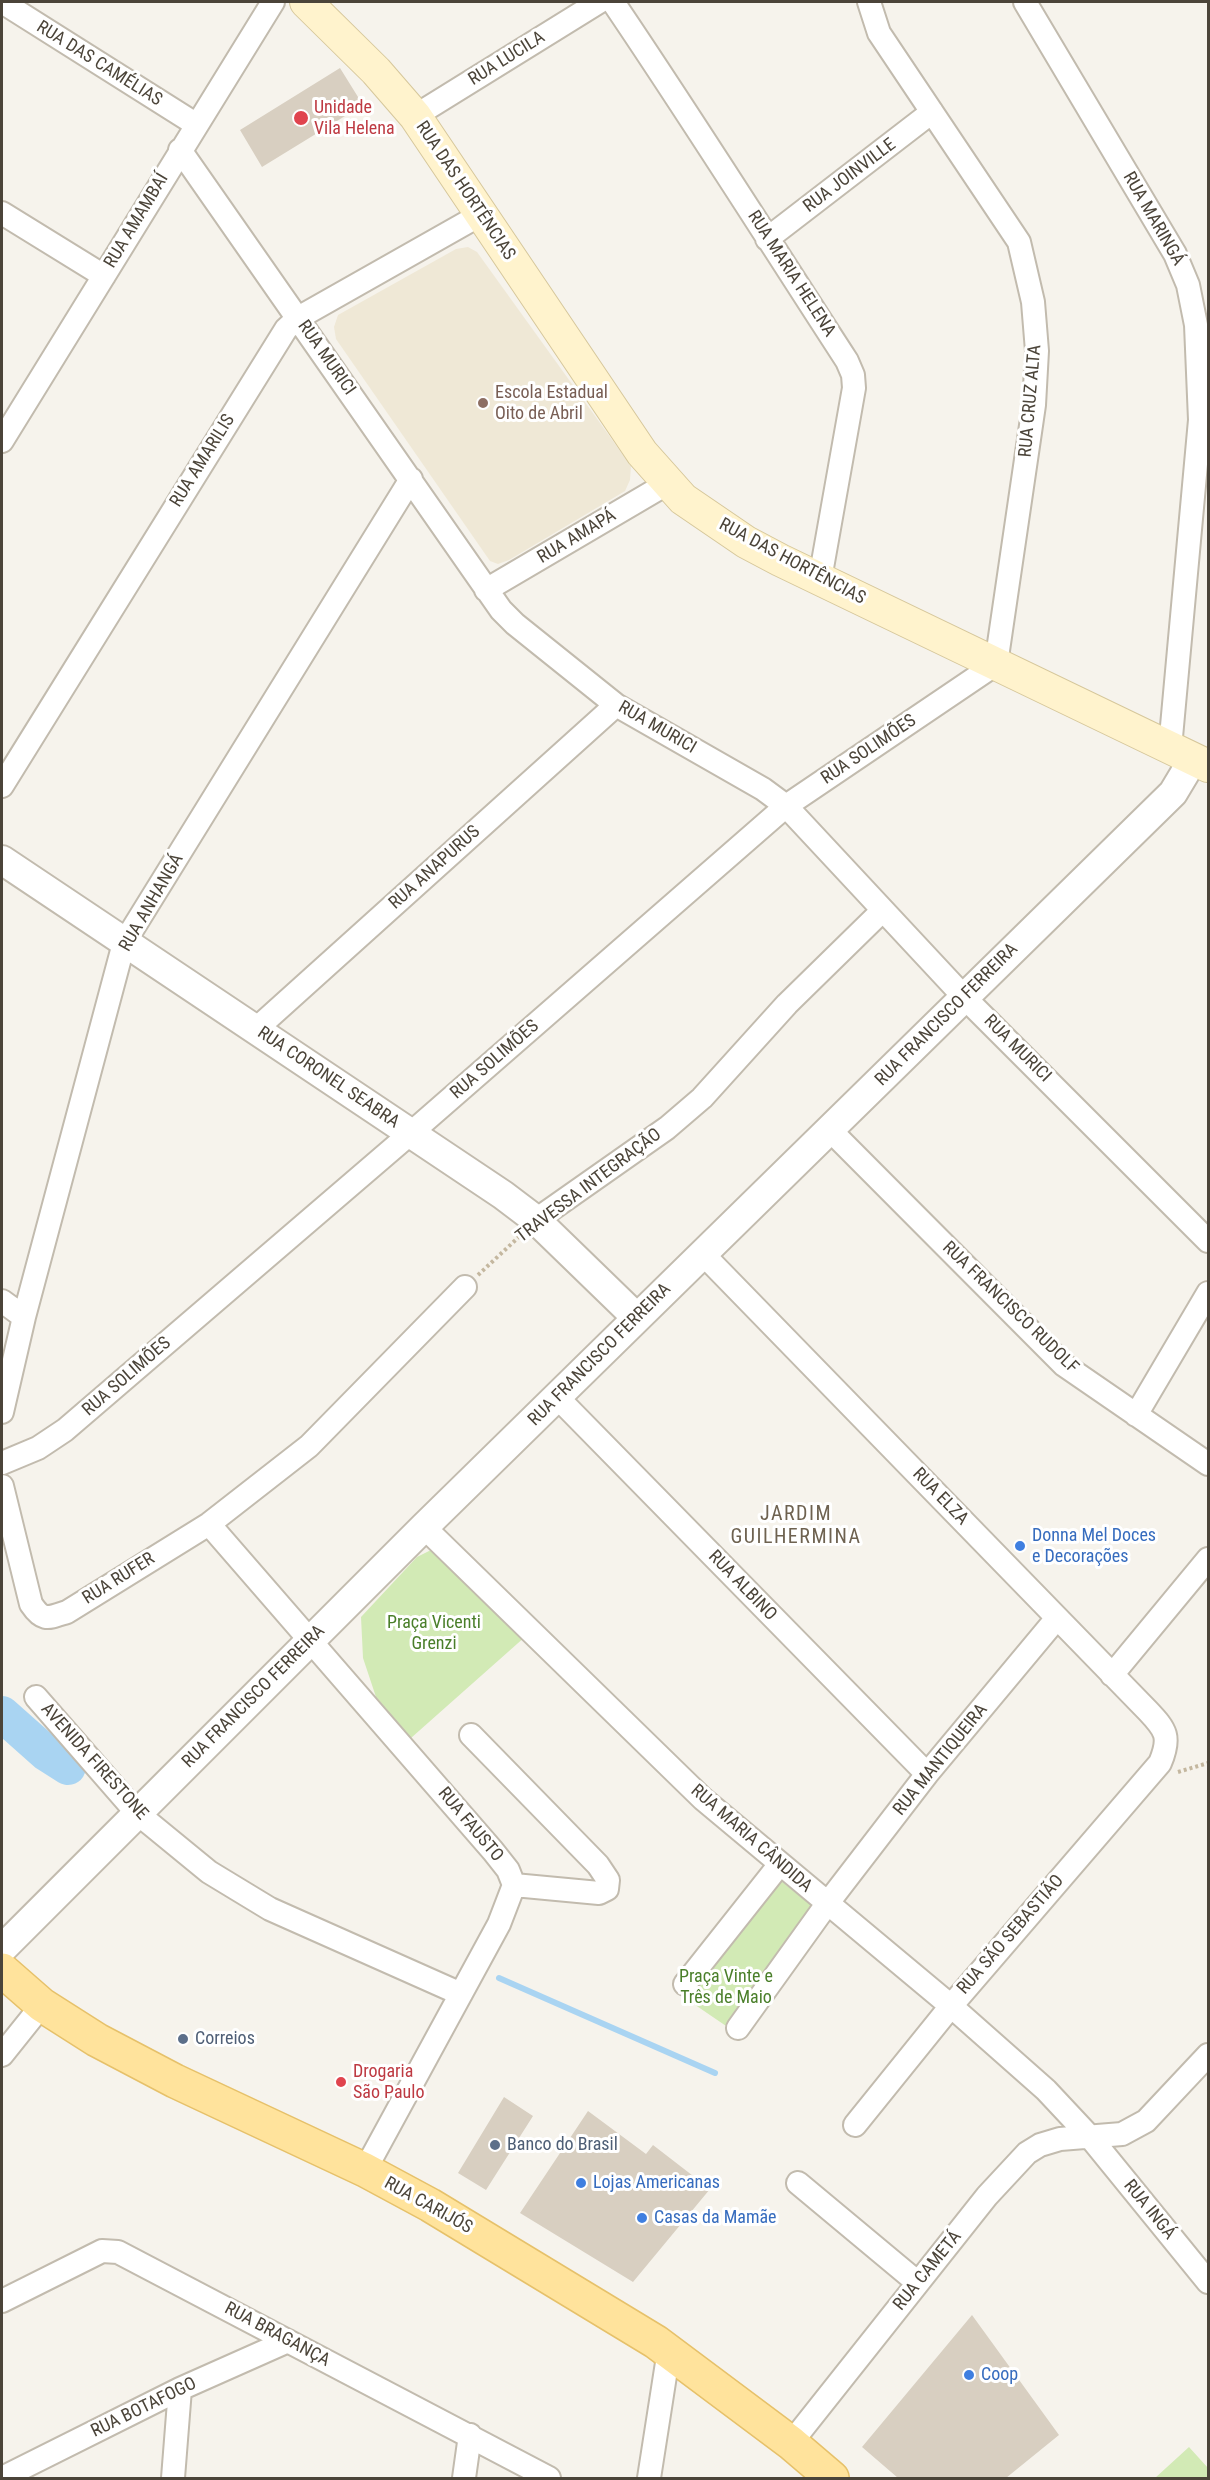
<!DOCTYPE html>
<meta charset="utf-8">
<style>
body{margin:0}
#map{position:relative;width:1210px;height:2480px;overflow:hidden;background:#f6f3ec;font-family:"Roboto Condensed",sans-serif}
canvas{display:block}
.frame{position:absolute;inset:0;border:3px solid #4b4439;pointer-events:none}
</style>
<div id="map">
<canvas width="1210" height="2480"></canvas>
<div class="frame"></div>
</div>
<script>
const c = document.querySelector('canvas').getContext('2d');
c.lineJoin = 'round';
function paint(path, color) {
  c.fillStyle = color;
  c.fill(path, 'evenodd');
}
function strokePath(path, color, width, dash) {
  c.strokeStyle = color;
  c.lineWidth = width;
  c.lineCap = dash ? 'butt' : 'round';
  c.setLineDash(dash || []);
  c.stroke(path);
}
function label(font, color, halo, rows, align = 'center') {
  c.font = font + ' "Roboto Condensed",sans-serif';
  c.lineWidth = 6;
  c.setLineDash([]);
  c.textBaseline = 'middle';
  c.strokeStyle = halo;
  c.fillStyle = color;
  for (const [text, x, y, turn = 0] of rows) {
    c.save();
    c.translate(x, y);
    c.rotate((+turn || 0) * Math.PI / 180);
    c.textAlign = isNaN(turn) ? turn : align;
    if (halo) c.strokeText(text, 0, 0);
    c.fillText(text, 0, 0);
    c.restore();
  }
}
paint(new Path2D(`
 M468 247 477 252 631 466 630 480 625 491 509 560 498 564 490 561 336 339 334 327 338 315 456 249Z`), '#efe8d6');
paint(new Path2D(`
 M431 1550H439L526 1636 411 1738 376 1697 363 1658 361 1617 417 1557Z
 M780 1880 817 1910 729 2028 685 1998Z
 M1189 2447 1208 2468V2478H1155Z`), '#d2eab5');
strokePath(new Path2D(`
 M499 1978 715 2073`), '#a9d4f2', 6);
strokePath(new Path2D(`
 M2 1714 46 1753 68 1767`), '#a9d4f2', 36);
paint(new Path2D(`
 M340 68 363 105 262 167 240 130Z
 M504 2097 533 2116 486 2190 458 2173Z
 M588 2111 646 2154 653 2145 710 2189 633 2282 520 2213Z
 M972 2315 1059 2435 1006 2478H898L862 2447Z`), '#d8cfc1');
const minor = new Path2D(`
 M2 2 197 125
 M613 2C693 120 769 241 847 361L853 375 854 388 820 579
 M1025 2 1175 254 1188 285 1196 325 1200 420 1170 748
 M415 116 599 2
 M180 150 501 610 515 624 616 705 763 789 786 806 965 998 1208 1241
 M2 213 104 276
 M767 239 932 112
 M2 441 273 2
 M486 590 668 483
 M2 786 286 329 298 318 480 215
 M255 1030 616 705
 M830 1130 1064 1365 1208 1464
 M536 1220 667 1128 702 1098 787 1004 882 911
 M703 1254 1148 1711C1166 1730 1171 1737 1160 1763L951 2006 855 2125
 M2 1301 24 1317
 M558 1398 927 1774
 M2 1412 24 1317 124 943 411 479
 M1136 1415 1208 1293
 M2 1463 38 1448 65 1430 411 1133 786 806 996 664 1034 405 1037 351 1033 302 1019 242 879 33 869 2
 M2 1486 31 1604C43 1622 48 1618 67 1612L209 1524 309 1446 465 1287
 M209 1524 493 1851 508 1870 514 1885 499 1924 365 2170
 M424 1527 703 1799 951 2006 1046 2090 1090 2137 1208 2282
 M1112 1675 1208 1559
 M36 1697 137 1813 209 1872 270 1909 461 1994
 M471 1735 598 1865 608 1880 607 1889 599 1893 514 1885
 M685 1984 780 1864
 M738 2028 827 1904 927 1774 1057 1618
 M2 2055 42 2005
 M798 2183 918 2283
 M2 2301 102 2251 118 2252 549 2478
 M791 2443 987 2196 1027 2153 1040 2145 1060 2139 1122 2134 1146 2121 1208 2055
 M2 2478 180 2389 288 2341
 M173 2478 180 2389
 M464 2478 470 2435
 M649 2478 669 2350`);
const tertiary = new Path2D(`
 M2 860 503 1195 536 1220 637 1318
 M2 1949 424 1527 1173 793 1185 773 1190 757`);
const secondary = new Path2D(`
 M306 2 376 71 415 116 642 453 683 499 746 542 780 560 1208 766`);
const primary = new Path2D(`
 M2 1970 42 2005 97 2040 175 2081 365 2170 430 2205 656 2342 791 2443 832 2478`);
strokePath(minor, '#c2bbae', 26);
strokePath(tertiary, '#c2bbae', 32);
strokePath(secondary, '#d6c79b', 34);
strokePath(primary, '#e6c16a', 36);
strokePath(new Path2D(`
 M478 1275 521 1235
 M1178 1772 1208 1763`), '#c4b79f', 4, [3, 3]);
strokePath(minor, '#fff', 22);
strokePath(tertiary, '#fff', 28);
strokePath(secondary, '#fff3cd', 32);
strokePath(primary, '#ffe39c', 33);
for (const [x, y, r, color] of [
 [301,118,8,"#e0444e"],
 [483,403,6,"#8d6e63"],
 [1020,1546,6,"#3f7fe0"],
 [183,2039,6,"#5c6f8a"],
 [341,2082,6,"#e0444e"],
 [495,2145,6,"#5c6f8a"],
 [581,2183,6,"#3f7fe0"],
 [642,2218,6,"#3f7fe0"],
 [969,2375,6,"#3f7fe0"]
]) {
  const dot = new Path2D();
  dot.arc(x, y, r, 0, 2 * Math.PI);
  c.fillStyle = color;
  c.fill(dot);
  strokePath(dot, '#fff', 2);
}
label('18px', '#4b4439', '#fff', [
 ["RUA LUCILA",507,59,-32],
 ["RUA DAS CAMÉLIAS",99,64,32],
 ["RUA JOINVILLE",850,176,-37],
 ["RUA DAS HORTÊNCIAS",465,191,56],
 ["RUA MARINGÁ",1153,219,60],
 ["RUA AMAMBAÍ",137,221,-59],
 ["RUA MARIA HELENA",791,274,57],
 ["RUA MURICI",326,358,55],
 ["RUA CRUZ ALTA",1031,401,-85],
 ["RUA AMARILIS",203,461,-58],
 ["RUA AMAPÁ",577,537,-31],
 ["RUA DAS HORTÊNCIAS",792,562,28],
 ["RUA MURICI",657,728,30],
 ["RUA SOLIMÕES",869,750,-34],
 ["RUA ANAPURUS",435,868,-42],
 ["RUA ANHANGÁ",152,903,-60],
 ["RUA FRANCISCO FERREIRA",947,1015,-45],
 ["RUA MURICI",1017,1049,45],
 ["RUA SOLIMÕES",495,1060,-41],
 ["RUA CORONEL SEABRA",328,1078,34],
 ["TRAVESSA INTEGRAÇÃO",589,1186,-37],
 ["RUA FRANCISCO RUDOLF",1010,1308,44],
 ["RUA FRANCISCO FERREIRA",600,1355,-45],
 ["RUA SOLIMÕES",127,1377,-41],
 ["RUA ELZA",940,1497,46],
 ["RUA RUFER",119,1579,-32],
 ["RUA ALBINO",742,1586,46],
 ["RUA FRANCISCO FERREIRA",254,1697,-45],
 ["RUA MANTIQUEIRA",941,1760,-51],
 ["AVENIDA FIRESTONE",94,1762,48],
 ["RUA FAUSTO",470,1825,50],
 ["RUA MARIA CÂNDIDA",751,1839,41],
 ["RUA SÃO SEBASTIÃO",1011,1935,-49],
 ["RUA CARIJÓS",428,2206,29],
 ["RUA INGÁ",1149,2210,51],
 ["RUA CAMETÁ",928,2271,-51],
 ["RUA BRAGANÇA",277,2335,28],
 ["RUA BOTAFOGO",144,2408,-26]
]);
label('18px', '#be3a42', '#fff', [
 ["Unidade",314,108],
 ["Vila Helena",314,129],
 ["Drogaria",353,2072],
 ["São Paulo",353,2093]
], 'left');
label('18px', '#785e54', '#fff', [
 ["Escola Estadual",495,393],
 ["Oito de Abril",495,414]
], 'left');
label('18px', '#366cbe', '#fff', [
 ["Donna Mel Doces",1032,1536],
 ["e Decorações",1032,1557],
 ["Lojas Americanas",593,2183],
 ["Casas da Mamãe",654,2218],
 ["Coop",981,2375]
], 'left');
label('18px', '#4a7f2a', '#fff', [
 ["Praça Vicenti",434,1623],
 ["Grenzi",434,1644],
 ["Praça Vinte e",726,1977],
 ["Três de Maio",726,1998]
]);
label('18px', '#4e5e75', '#fff', [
 ["Correios",195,2039],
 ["Banco do Brasil",507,2145]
], 'left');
c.letterSpacing = '1.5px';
label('20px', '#6e6250', '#fff', [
 ["JARDIM",796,1515],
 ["GUILHERMINA",796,1538]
]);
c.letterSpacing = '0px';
</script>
